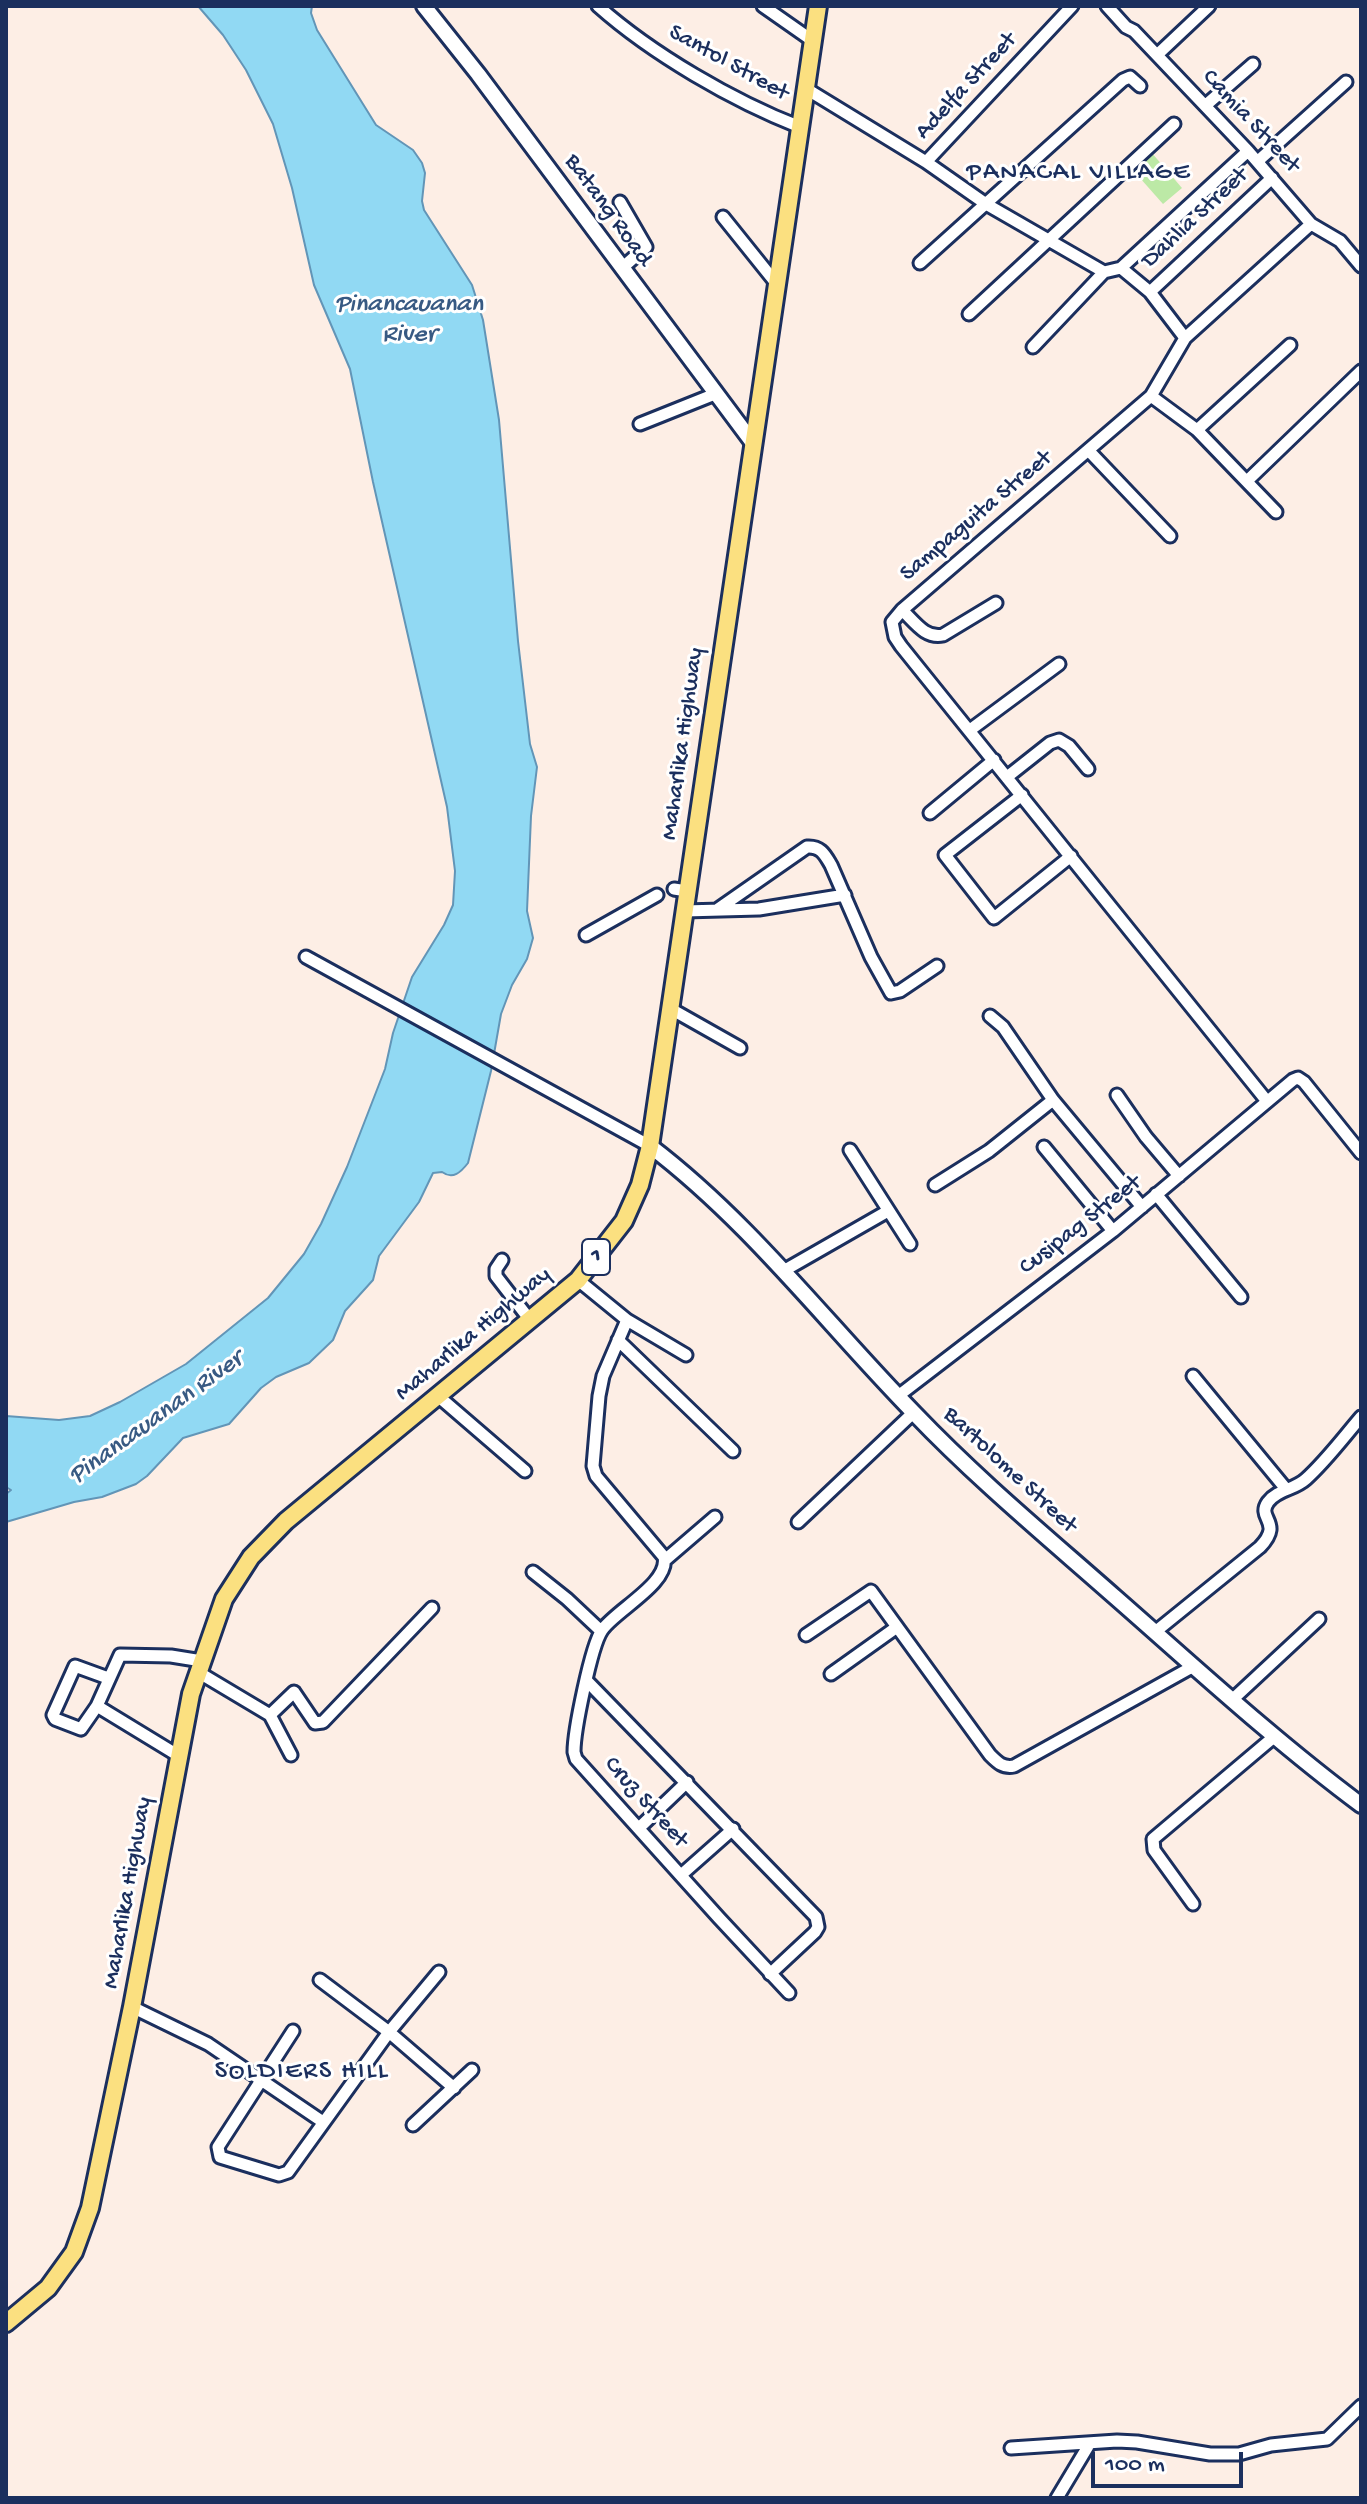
<!DOCTYPE html>
<style>
body{margin:0}
#map{position:relative;width:1367px;height:2504px;overflow:hidden;background:#fdeee5;font-family:"Gochi Hand",sans-serif}
canvas{display:block}
.frame{position:absolute;inset:0;border:8px solid #1b2f5e;pointer-events:none}
.scale{position:absolute;left:1091px;top:2452px;width:152px;height:36px;box-sizing:border-box;border:4px solid #1b2f5e;border-top:0;padding-left:10px;font-size:24px;line-height:28px;white-space:nowrap;color:#1b2f5e;-webkit-text-stroke:6px #fff;paint-order:stroke}
</style>
<div id="map">
<canvas width="1367" height="2504"></canvas>
<div class="frame"></div>
<div class="scale">100 m</div>
</div>
<script>
const c = document.querySelector('canvas').getContext('2d');
c.lineJoin = 'round';
function paint(path, color) {
  c.fillStyle = color;
  c.fill(path, 'evenodd');
}
function strokePath(path, color, width, dash) {
  c.strokeStyle = color;
  c.lineWidth = width;
  c.lineCap = dash ? 'butt' : 'round';
  c.setLineDash(dash || []);
  c.stroke(path);
}
function label(font, color, halo, rows, align = 'center') {
  c.font = font + ' "Gochi Hand",sans-serif';
  c.lineWidth = 6;
  c.setLineDash([]);
  c.textBaseline = 'middle';
  c.strokeStyle = halo;
  c.fillStyle = color;
  for (const [text, x, y, turn = 0] of rows) {
    c.save();
    c.translate(x, y);
    c.rotate((+turn || 0) * Math.PI / 180);
    c.textAlign = isNaN(turn) ? turn : align;
    if (halo) c.strokeText(text, 0, 0);
    c.fillText(text, 0, 0);
    c.restore();
  }
}
paint(new Path2D(`
 M1151 152 1182 188 1163 204 1132 169Z`), '#bce9a6');
const water = new Path2D(`
 M198 6H312L311 13 317 30 376 125 413 150 422 163 425 173 422 201 424 210 472 285 483 320 499 420 518 641 530 744 537 767 531 816 527 911 533 938 527 959 512 985 501 1014 491 1071 468 1163C461 1172 453 1180 442 1172L433 1173 419 1202 379 1256 373 1280 345 1311 333 1340 309 1363 276 1377 261 1388 229 1424 183 1438 147 1476 136 1484 102 1497 74 1502 6 1522V1494L11 1490 6 1487V1416L59 1420 90 1416 120 1402 186 1364 268 1298 304 1254 321 1224 347 1167 385 1069 393 1033 412 977 444 925 453 905 455 871 447 807 373 482 350 369 314 285 292 188 273 124 246 70 223 35Z`);
paint(water, '#91d9f3');
strokePath(water, '#6295b7', 2);
const minor = new Path2D(`
 M598 6C652 54 733 101 800 127
 M763 6 813 41
 M1107 6 1126 27 1134 31 1248 151 1311 224 1340 241 1361 266
 M1157 55 1209 6
 M805 88 926 162 986 204 1104 272 1121 268 1150 292 1185 338 1151 396 902 610 892 622 895 637 901 646 1266 1100
 M1206 105 1253 64
 M1258 161 1346 82
 M926 162 1072 6
 M620 202 646 247 622 268
 M723 217 776 283
 M920 263 1123 80 1130 77 1140 86
 M1121 268 1248 151
 M1150 292 1272 178
 M969 314 1174 124
 M1185 338 1311 224
 M1033 347 1104 272
 M1151 396 1197 430 1276 512
 M640 424 715 394
 M1197 430 1290 345
 M1089 451 1170 536
 M1247 481 1361 371
 M902 610C914 621 925 639 943 635L996 603
 M970 730 1059 664
 M1007 777 1050 743 1059 740 1069 746 1088 769
 M1022 795 945 855 994 918 1071 856
 M930 813 994 760
 M674 889 687 891
 M718 909 807 847C821 846 825 855 831 865L871 957 891 993 900 991 937 966
 M684 911 759 909 845 895
 M586 935 657 895
 M306 957 650 1146
 M671 1009 740 1048
 M990 1016 1003 1027 1053 1100 1142 1207
 M1117 1095 1146 1137 1179 1176
 M1044 1147 1113 1231
 M850 1150 910 1244
 M935 1185 989 1151 1053 1100
 M1156 1194 1241 1297
 M502 1260 496 1269V1276L530 1320
 M785 1270 888 1211
 M578 1280 627 1320 603 1376 599 1396 593 1466 596 1476 664 1557C670 1583 616 1610 602 1630 591 1646 574 1731 574 1752L576 1759 719 1918 789 1993
 M627 1320 686 1355
 M618 1340 733 1451
 M1193 1376 1286 1489
 M438 1396 525 1471
 M898 1396 1113 1231 1293 1080 1298 1078 1304 1082 1361 1153
 M798 1522 913 1413
 M665 1560 715 1517
 M533 1572 567 1599 601 1631
 M1155 1632 1260 1547C1284 1522 1256 1519 1268 1502 1278 1489 1294 1490 1306 1479 1326 1461 1343 1438 1361 1417
 M806 1635 871 1591 990 1755C998 1763 1003 1768 1014 1766L1192 1667
 M198 1672 270 1715 291 1755
 M831 1674 897 1627
 M586 1680 816 1917 818 1927 815 1932 770 1974
 M1233 1699 1319 1619
 M97 1706 81 1729 55 1719 53 1715 75 1666 108 1678
 M270 1715 294 1692 315 1723 323 1722 432 1608
 M179 1756 97 1706 120 1655 171 1656 202 1661
 M639 1828 687 1782
 M681 1875 733 1829
 M1193 1904 1154 1850 1153 1839 1275 1736
 M320 1980 389 2032 454 2088
 M132 2007 208 2044 323 2122
 M293 2031 218 2147 220 2157 279 2175 288 2172 389 2032 439 1972
 M413 2125 472 2070
 M1011 2448 1117 2441 1137 2442 1210 2454H1239L1271 2445 1327 2439 1361 2406
 M1057 2498 1090 2443`);
const tertiary = new Path2D(`
 M424 6 478 74 753 443
 M650 1146C751 1223 826 1323 914 1413 977 1479 1047 1537 1115 1597 1196 1668 1275 1741 1361 1805`);
const primary = new Path2D(`
 M6 2323 48 2288 74 2252 90 2208 132 2007 191 1694 224 1599 251 1557 286 1521 578 1280 624 1221 640 1185 650 1146 818 6`);
strokePath(minor, '#1b2f5e', 17);
strokePath(tertiary, '#1b2f5e', 20);
strokePath(primary, '#1b2f5e', 22);
strokePath(minor, '#fff', 11);
strokePath(tertiary, '#fff', 14);
strokePath(primary, '#fbe080', 16);
for (const [x, y, w] of [
 [596,1257,28]
]) {
  const box = new Path2D();
  box.roundRect(x - w / 2, y - 18, w, 36, 6);
  c.fillStyle = '#fff';
  c.fill(box);
  strokePath(box, '#1b2f5e', 2);
}
label('bold 22px', '#1b2f5e', null, [
 ["1",596,1257]
]);
label('24px', '#1b2f5e', '#fff', [
 ["Santol Street",728,64,29],
 ["Adelfa Street",967,87,-47],
 ["Camia Street",1250,122,47],
 ["Batang Road",607,211,54],
 ["Dahlia Street",1196,219,-43],
 ["Sampaguita Street",977,517,-40],
 ["Maharlika Highway",684,744,-82],
 ["Cusipag Street",1081,1226,-38],
 ["Maharlika Highway",474,1335,-40],
 ["Bartolome Street",1009,1471,43],
 ["Cruz Street",645,1803,48],
 ["Maharlika Highway",129,1893,-80]
]);
c.letterSpacing = '2px';
label('26px', '#1b2f5e', '#fff', [
 ["PANACAL VILLAGE",1079,174],
 ["SOLDIERS HILL",302,2073]
]);
c.letterSpacing = '0px';
label('italic 26px', '#385a83', '#fff', [
 ["Pinancauanan",409,306],
 ["River",409,336],
 ["Pinancauanan River",157,1419,-36]
]);
</script>
